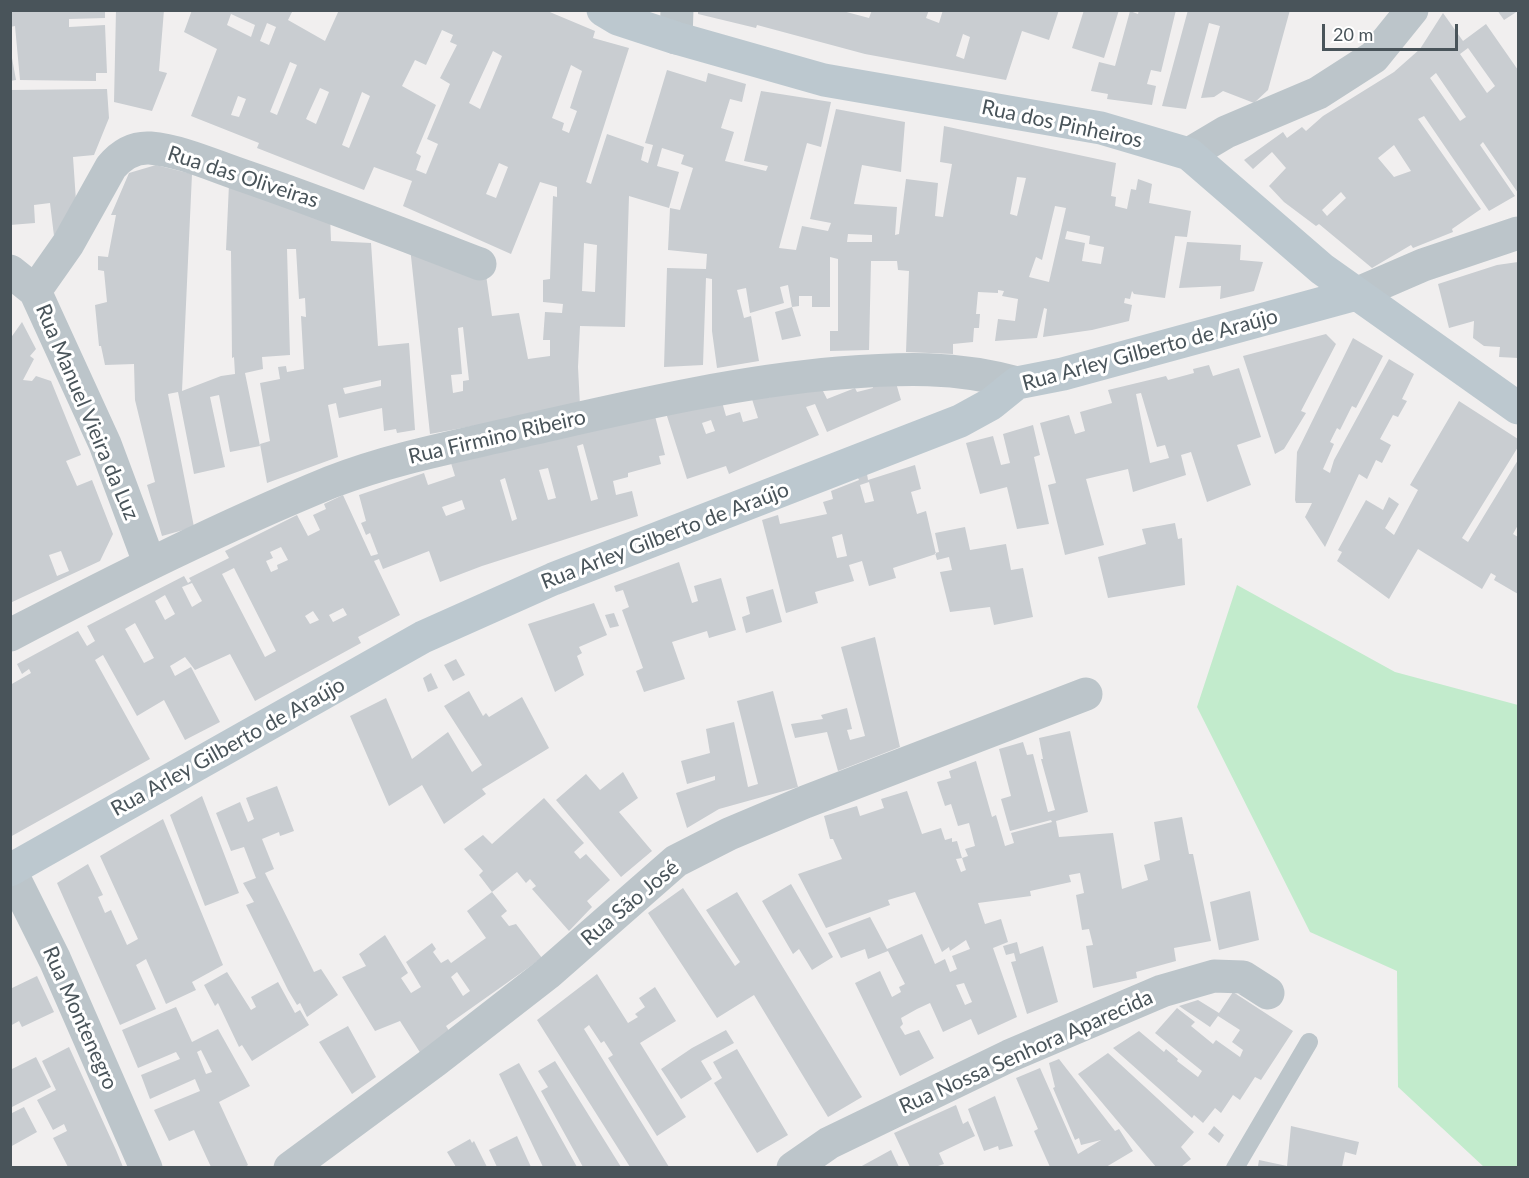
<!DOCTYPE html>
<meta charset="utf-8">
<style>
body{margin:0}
#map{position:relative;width:1529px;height:1178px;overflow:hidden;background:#f1efef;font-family:Lato,sans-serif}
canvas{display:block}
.frame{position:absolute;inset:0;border:12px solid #49545a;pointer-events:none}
.scale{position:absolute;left:1322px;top:24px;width:136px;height:27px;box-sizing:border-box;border:3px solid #49545a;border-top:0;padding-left:8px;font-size:18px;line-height:21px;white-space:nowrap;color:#49545a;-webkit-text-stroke:4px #fff;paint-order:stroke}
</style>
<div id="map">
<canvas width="1529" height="1178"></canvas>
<div class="frame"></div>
<div class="scale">20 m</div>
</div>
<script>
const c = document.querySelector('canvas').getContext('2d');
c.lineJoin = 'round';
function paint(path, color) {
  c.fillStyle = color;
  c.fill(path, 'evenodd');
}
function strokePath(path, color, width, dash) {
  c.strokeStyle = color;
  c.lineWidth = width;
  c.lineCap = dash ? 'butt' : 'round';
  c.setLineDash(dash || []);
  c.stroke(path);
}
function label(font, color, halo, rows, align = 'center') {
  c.font = font + ' Lato,sans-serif';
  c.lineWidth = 6;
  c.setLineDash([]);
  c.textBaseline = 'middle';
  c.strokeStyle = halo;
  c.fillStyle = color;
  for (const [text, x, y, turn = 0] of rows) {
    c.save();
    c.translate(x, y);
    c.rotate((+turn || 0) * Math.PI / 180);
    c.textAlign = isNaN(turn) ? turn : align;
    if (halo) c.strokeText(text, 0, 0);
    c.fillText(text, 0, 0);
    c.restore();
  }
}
paint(new Path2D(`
 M1237 585 1395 672 1518 705V1167H1484L1398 1087 1397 971 1310 932 1197 707Z`), '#c2ebcc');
paint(new Path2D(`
 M10 10H105V18L69 19V27L105 25 107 73H96V81L20 80 15 26 10 27Z
 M116 10H164L159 71 167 73 152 111 114 102Z
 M192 10H293L288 20 325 41 339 10H545L595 31 593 38 629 48 586 182 591 184 607 134 644 147 641 160 648 163 653 145 645 143 667 70 706 82 708 73 746 84 742 102 730 99 721 128 734 132 725 161 766 171 768 166 744 161 761 91 831 102 821 147 807 143 779 248 796 250 802 226 828 231 831 223 810 219 836 109 905 122 901 172 862 165 854 204 897 207 895 235 899 234 906 179 938 183 935 216 943 217 952 164 940 162 944 126 1116 163 1111 196 1116 197 1115 206 1127 209 1131 189 1136 190 1138 179 1152 184 1149 203 1191 211 1187 237 1175 236 1165 298 1134 294 1132 291 1130 299 1125 298 1124 303 1132 305 1129 321 1092 330 1043 337 1047 309 1044 308 1037 338 995 341 998 319 1015 321 1018 299 1002 296 1004 291 998 290V293L978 292 976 314H980L979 328H974L973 342 953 344V354L906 352 909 271 898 270 897 261H871L869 350 830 351V331H838V259L830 257V307H812V296H799V306L792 307 788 285 780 287 784 303 750 313 746 288 737 290 744 318 751 316 759 361 717 368 712 331V279L706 278 703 365 664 367 667 268 706 269 707 254 668 250 670 208 680 210 693 168 681 164 684 155 662 148 657 166 679 172 669 208 629 196 625 327 580 326 578 367 580 406 430 434 410 247 486 275 492 316 519 313 528 359 550 356V340H543L545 312 562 313 563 304 543 302V280L550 279 553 196 557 197V187L540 182 511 254 403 206 412 181 374 167 364 190 257 148 259 143 191 116 217 49 184 32ZM231 14 255 25 251 37 227 25ZM267 23 276 27 269 45 260 41ZM442 30 453 35 450 42 457 45 440 78 450 84 427 139 438 144 426 174 416 170 421 156 416 153 436 105 402 86 415 60 426 65ZM493 51 502 56 480 109 469 103ZM290 62 297 65 277 115 270 112ZM571 65 582 71 570 108 577 111 569 133 562 130 564 123 552 118ZM320 88 329 92 316 124 306 119ZM362 92 370 96 349 148 342 145ZM238 96 246 99 239 117 231 115ZM499 163 508 167 496 198 486 194ZM1017 177 1026 178 1017 216 1010 214ZM1055 206 1066 208 1049 282 1029 277 1036 257 1042 260ZM1067 231 1090 236 1089 244 1104 247 1101 264 1082 261 1085 243 1065 239ZM848 234 872 235V242H847ZM584 243 597 245 595 292 582 291ZM463 327 469 380 463 381V391L453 393 451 375 462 374 458 328Z
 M698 10H839L869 18 872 10H929L926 18 939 23 943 10H1059L1049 40 1022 31 1006 80 865 54 757 25 756 28 698 14ZM963 34 970 37 964 59 956 56Z
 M1084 10H1119L1104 58 1072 48Z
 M1139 10H1176L1161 72 1151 70 1147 84 1156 86 1152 105 1107 99 1108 94 1091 91 1099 62 1115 66 1130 11 1138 14Z
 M1188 10H1290L1268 90 1254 103 1223 91 1214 97 1201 98 1220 26 1209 23 1186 109 1162 106Z
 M1497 10H1518V11L1504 20Z
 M1443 13 1463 41 1486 24 1518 70V193L1483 142 1480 145 1515 196 1489 211 1424 116 1418 119 1481 209 1452 229 1453 232 1413 248 1411 245 1372 268 1319 224 1316 226 1284 202 1269 186 1286 168 1272 152 1253 169 1244 160 1283 132 1287 138 1302 127 1306 131 1323 116 1394 72 1420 49ZM1468 48 1495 86 1487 93 1460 54ZM1436 73 1466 117 1460 121 1430 78ZM1394 145 1411 171 1394 177 1378 158ZM1341 192 1346 198 1327 216 1322 210Z
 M10 47 16 80 10 81Z
 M107 89 109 118 94 155 73 157 76 201 54 236 50 203 34 205 35 223 10 225V90Z
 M156 165 192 174 182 391 221 376 235 374 234 357 232 358 231 251 226 250 229 184 330 215 331 241 371 243 378 346 409 343 415 430 397 433 396 429 384 431 382 408 339 418 336 403 328 405 338 457 267 483 260 444 270 441 260 383 280 379 278 367 286 366 287 372 304 369 301 316 306 317 305 298 299 299 296 249H287L290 355 262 357 263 369 245 373 260 446 230 452 219 395 210 397 225 467 194 474 178 392 168 394 194 527 162 536 147 485 155 482 135 400 134 364 105 365 101 346H99L95 305 107 302 104 271 98 270V256L108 257 116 215H111L129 173ZM381 380V386L345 394 343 388Z
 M1187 242 1241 245 1240 260 1263 262 1254 291 1220 299 1221 286 1179 288Z
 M1518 262V358L1499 357 1500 347 1484 346 1473 338 1474 321 1449 328 1438 284 1497 265Z
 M792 307 801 336 782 340 775 312Z
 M22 322 36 349 30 356 34 359 23 380 32 381 36 376 51 381 81 455 66 461 77 486 92 480 113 534 100 561 10 603V339ZM61 551 69 571 57 576 49 555Z
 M1326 334 1336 344 1301 411 1306 413 1284 449 1275 454 1243 356Z
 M1353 338 1383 356 1356 408 1352 406 1340 430 1337 428 1330 442 1334 444 1323 469 1330 473 1334 460 1389 359 1414 374 1402 399 1407 401 1398 417 1393 415 1380 439 1391 445 1382 463 1376 460 1367 479 1359 474 1325 547 1305 517 1312 503H1296L1295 500 1297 452Z
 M1209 365 1213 376 1239 368 1261 437 1237 445 1251 485 1207 502 1191 452 1181 455 1186 475 1133 492 1128 469 1086 479 1104 545 1065 555 1048 485 1056 483 1040 423 1069 415 1075 434 1085 431 1080 412 1112 403 1108 390 1166 376 1168 380 1194 373 1193 369ZM1141 393 1157 447 1165 445 1169 458 1150 463 1136 394Z
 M896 383 901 400 827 432 815 404 806 407 819 435 729 474 726 466 687 479 666 413 722 402 726 416 740 412 743 422 758 418 751 396 766 393 767 398 798 390 822 389 827 399 855 388 857 392 873 388 872 385ZM711 420 715 431 706 434 702 423Z
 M1459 401 1518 439V447L1462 538 1468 542 1518 460V525L1513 534 1518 537V594L1494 580 1496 576 1491 573 1482 589 1418 549 1389 599 1337 561 1342 552 1338 550 1366 500 1383 510 1389 497 1399 504 1385 528 1394 535 1418 490 1410 485Z
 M655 416 665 455 659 456 661 464 628 473V477L613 481 616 495 632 491 638 516 482 566 440 582 429 551 383 569 379 559 374 561 400 615 358 637 361 643 255 701 230 654 195 670 185 657 170 666 175 676 191 667 220 722 185 740 164 700 137 716 103 655 95 660 150 759 10 837V685L31 673 29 669 22 674 17 664 78 631 87 646 95 641 87 626 184 576 188 583 191 581 189 578 229 558 225 551 297 515 308 536 320 530 313 515 326 509 324 504 343 495 371 556 378 554 370 533 366 535 361 523 366 521 359 495 424 473 428 485 455 476 451 463ZM583 444 598 499 591 501 589 493 577 446ZM548 468 556 498 548 500 539 470ZM505 478 517 519 512 521 500 480ZM462 500 465 509 446 516 442 507ZM281 547 288 560 277 565 278 569 271 572 266 561 273 558 270 552ZM234 568 276 651 265 657 222 574ZM192 583 202 601 192 607 182 587ZM165 595 175 614 165 620 155 601ZM343 608 347 615 333 622 329 615ZM313 611 319 620 310 624 305 616ZM135 623 154 658 144 663 125 629Z
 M1033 425 1040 455 1034 457 1049 524 1017 529 1007 487 980 494 966 443 993 436 1001 465 1010 463 1003 434Z
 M915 465 921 489 911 492 917 514 926 511 936 554 893 568 896 578 869 586 862 561 849 565 854 581 815 592 818 603 786 613 762 520 778 515 780 524 827 514 823 502 833 499 831 491 859 480 858 478 867 474 868 480ZM869 482 874 501 865 503 860 485ZM842 534 847 556 837 558 832 537Z
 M1175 523 1178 539 1182 538 1185 585 1108 598 1098 557 1146 544 1142 529Z
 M965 527 970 550 1006 544 1011 570 1023 568 1033 617 994 625 990 607 950 612 940 572 952 570 949 557 937 560 935 553 939 552 935 533Z
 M679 562 692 603 698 601 694 586 721 578 736 630 709 638 707 631 672 642 685 679 644 692 636 671 643 668 622 610 629 607 623 590 616 592 614 586Z
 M773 589 782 622 746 633 742 617 750 614 746 597Z
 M594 603 607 635 579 647 582 653 577 656 584 675 555 692 528 624Z
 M614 613 619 626 610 628 605 615Z
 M875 637 900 747 838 771 827 732 795 738 791 724 823 719 821 715 847 708 852 729 847 730 850 740 865 736 841 647Z
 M456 659 465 675 453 681 444 665Z
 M431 673 438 688 428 692 423 678Z
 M469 691 483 716 486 713 489 717 522 697 549 748 482 789 486 794 444 824 422 785 389 806 350 716 386 698 412 759 448 732 472 772 482 765 444 706Z
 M773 691 798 787 719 809 687 828 676 793 715 780V776L687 784 681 761 710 753 706 729 734 722 748 787 758 784 737 701Z
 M1070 731 1088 812 1056 821 1059 837 1113 833 1122 889 1148 880 1144 865 1160 860 1154 822 1182 817 1189 854H1193L1211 941 1174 948 1176 961 1136 972 1137 978 1093 988 1086 946 1093 945 1089 929 1082 930 1076 895 1084 893 1080 873 1069 875 1071 882 1030 891 1031 896 978 903 985 924 1001 919 1008 942 993 948 1017 1017 978 1035 971 1019 943 1032 930 1003 917 1009 901 1018 903 1024 900 1027 905 1035 919 1030 934 1058 900 1076 855 983 880 971 892 997 901 992 899 987 905 984 888 951 868 959 865 949 841 958 828 933 870 917 887 949 922 934 935 964 945 959 950 972 957 969 952 956 970 949 966 940 950 951 949 947 942 952 915 892 888 900 890 905 826 928 798 874 842 859 833 839H830L824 816 857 806 860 816 884 808 881 799 907 791 922 834 941 828 945 840 952 838V842L957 841 962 858 956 859 961 872 966 870 962 858 968 856 965 849 975 846 969 823 958 826 951 804 945 806 937 782 951 778 949 771 976 761 992 817 996 815 1005 846 1014 843 1011 833 1052 822 1051 820 1010 831 1001 799 1011 796 999 749 1023 742 1027 755 1033 754 1048 812 1055 810 1041 759H1043L1039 738ZM964 983 972 1002 965 1005 956 985Z
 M623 772 638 798 619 812 652 851 621 877 556 800 586 774 600 790Z
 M277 786 294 831 280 836 279 832 262 839 274 869 265 873 314 972 321 969 338 995 307 1017 300 1003 297 1005 288 990 246 905 254 902 243 883 256 878 244 847 231 851 216 813 240 802 248 822 254 819 246 798Z
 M202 796 239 893 205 906 170 815Z
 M544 798 584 843 574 852 580 859 586 854 610 880 587 901 592 907 569 931 532 889 536 886 530 879 526 883 517 872 492 892 479 875 483 871 464 849 483 835 492 844Z
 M163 819 223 965 192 982 196 990 166 1004 146 959 136 965 156 1009 120 1025 57 883 88 864 103 895 98 897 105 913 111 910 127 945 138 939 100 856Z
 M791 884 833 957 812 970 799 949 793 954 762 901Z
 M683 888 735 966 740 962 706 910 737 892 862 1097 828 1117 754 995 717 1018 648 913Z
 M1250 891 1259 940 1219 950 1210 902Z
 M492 892 507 911 501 916 509 926 516 924 542 958 446 1026 451 1034 421 1054 400 1021 375 1031 342 977 366 966 359 954 385 935 408 973 401 978 411 993 421 987 406 962 432 943 436 949 433 952 441 963 448 959 451 963 486 938 467 911ZM457 972 470 991 463 996 451 977Z
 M1017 942 1020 954 1043 946 1058 1002 1027 1014 1011 962 1016 961 1014 953 1006 955 1003 946Z
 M227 972 251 1010 256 1007 251 997 278 982 295 1013 300 1010 309 1025 252 1061 242 1045 239 1047 218 1003 215 1006 204 985Z
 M597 974 628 1023 638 1017 635 1014 645 1007 639 998 655 987 676 1021 640 1043 686 1117 657 1136 608 1058 613 1055 604 1041 601 1043 589 1025 584 1029 669 1167H630L537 1020Z
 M37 976 54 1012 22 1027 19 1021 10 1026V989Z
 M1233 992 1293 1031 1261 1080 1255 1077 1240 1100 1233 1095 1221 1113 1215 1108 1203 1123 1194 1115 1192 1118 1113 1048 1139 1031 1164 1052 1166 1049 1178 1059 1177 1061 1198 1077 1202 1071 1155 1033 1177 1008 1195 1022 1191 1026 1213 1044 1216 1040 1240 1057 1243 1050 1232 1042 1240 1030 1218 1016 1210 1027 1179 1006 1198 1000 1219 1013Z
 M176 1007 192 1042 218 1029 250 1086 219 1102 248 1165 245 1167H211L194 1130 169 1141 154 1110 200 1091 195 1079 150 1099 141 1075 180 1059 176 1052 138 1068 122 1030ZM201 1050 212 1072 206 1074 197 1052Z
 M348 1026 376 1077 352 1094 319 1042Z
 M726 1030 734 1043 701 1061 712 1079 681 1099 661 1069 692 1048Z
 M69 1047 116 1150 123 1167H68L53 1138 67 1131 64 1124 53 1130 37 1100 56 1090 42 1061Z
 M737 1049 788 1135 757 1153 714 1083 722 1078 713 1062Z
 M1108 1053 1194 1132 1181 1147 1191 1159 1181 1167H1156L1078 1074Z
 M36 1057 51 1087 10 1108V1070Z
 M1059 1059 1115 1131 1119 1129 1133 1151 1106 1167H1050L1034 1131 1038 1129 1016 1078 1040 1068 1078 1154 1101 1140 1081 1145 1079 1138 1075 1140 1053 1088 1055 1087 1049 1063Z
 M555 1061 621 1167H583L541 1091 548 1087 538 1071Z
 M519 1063 577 1167H543L499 1074Z
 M995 1096 1013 1146 999 1150 998 1146 984 1151 968 1109Z
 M956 1105 963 1124 968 1121 975 1136 939 1153 944 1164 935 1167H910L894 1133Z
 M24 1107 37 1132 10 1147V1114Z
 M1214 1126 1224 1135 1219 1143 1208 1134Z
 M1291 1126 1359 1142 1356 1155 1345 1152 1342 1167 1258 1166 1259 1160 1287 1166Z
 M517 1136 531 1167H497L489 1150Z
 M470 1139 472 1143 474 1141 487 1167H456L447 1152Z
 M891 1150 899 1167H860Z`), '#c9cdd1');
strokePath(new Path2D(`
 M1235 1168 1309 1042`), '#bcc5ca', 18);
strokePath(new Path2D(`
 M676 38 677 10
 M1189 154 1226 132 1318 93 1374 57 1412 10
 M10 271 35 291 105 444 149 562
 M35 291 68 244 111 167C121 155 133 147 150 148 183 151 216 167 247 177 325 204 402 234 480 264
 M1356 294 1423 265 1518 233
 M10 635C116 580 221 527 331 482 395 457 464 445 531 429 633 406 734 382 839 373 901 368 956 366 1017 383
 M10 870 55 960 146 1168
 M290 1168 435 1061 547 974 676 861 729 834 805 802 1086 694
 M793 1168 829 1143 1009 1056 1162 991 1214 976 1243 977 1268 993`), '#bcc5ca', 33);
strokePath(new Path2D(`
 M603 10 618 19 676 38 824 80 1101 128 1189 154 1322 269 1518 408
 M10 870 423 637 553 579 960 421 991 404 1017 383 1063 374 1356 294`), '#bcc8cf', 33);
label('21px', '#49545a', '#fff', [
 ["Rua dos Pinheiros",1062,124,12],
 ["Rua das Oliveiras",243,177,18],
 ["Rua Arley Gilberto de Araújo",1150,350,-15],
 ["Rua Manuel Vieira da Luz",87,412,67],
 ["Rua Firmino Ribeiro",497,437,-13],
 ["Rua Arley Gilberto de Araújo",665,536,-21],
 ["Rua Arley Gilberto de Araújo",228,747,-29],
 ["Rua São José",630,903,-40],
 ["Rua Montenegro",80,1018,66],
 ["Rua Nossa Senhora Aparecida",1026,1052,-24]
]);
</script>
